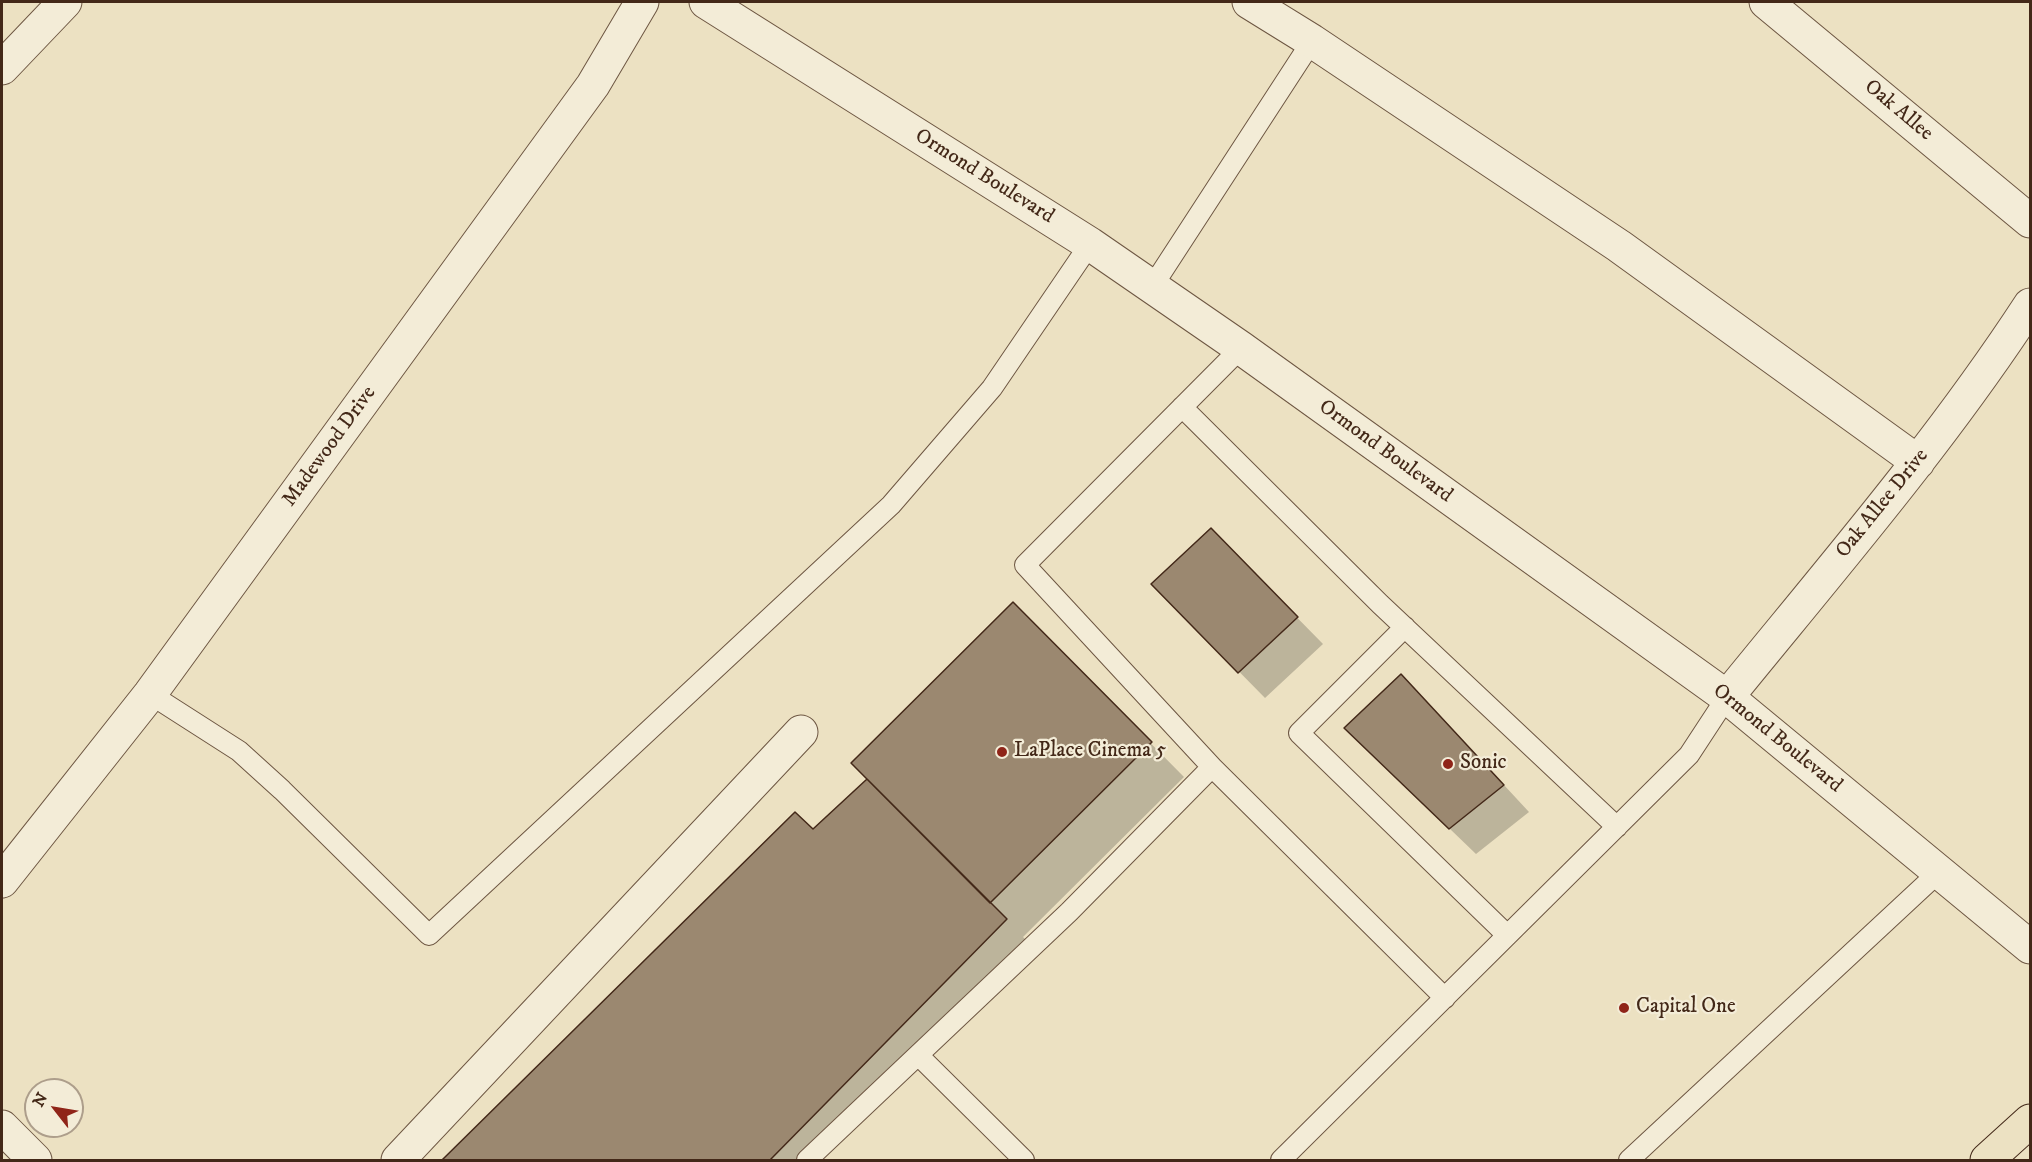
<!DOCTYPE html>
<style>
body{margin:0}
#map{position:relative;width:2032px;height:1162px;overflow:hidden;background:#ece1c2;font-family:"IM FELL DW Pica",serif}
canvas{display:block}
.frame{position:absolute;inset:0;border:3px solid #432818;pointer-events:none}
.north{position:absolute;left:24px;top:1078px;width:60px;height:60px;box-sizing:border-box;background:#f3ecd7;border:2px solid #ad9e8b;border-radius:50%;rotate:301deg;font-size:16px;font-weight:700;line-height:24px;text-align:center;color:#432818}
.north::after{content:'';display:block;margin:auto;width:21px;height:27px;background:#8f2418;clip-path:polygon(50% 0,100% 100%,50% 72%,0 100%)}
</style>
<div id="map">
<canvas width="2032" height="1162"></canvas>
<div class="frame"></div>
<div class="north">N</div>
</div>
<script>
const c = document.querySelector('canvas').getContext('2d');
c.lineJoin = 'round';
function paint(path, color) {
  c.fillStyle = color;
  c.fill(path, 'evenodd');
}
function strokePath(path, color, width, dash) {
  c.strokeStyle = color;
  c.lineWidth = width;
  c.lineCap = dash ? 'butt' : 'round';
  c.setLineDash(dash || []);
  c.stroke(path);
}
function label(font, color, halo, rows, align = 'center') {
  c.font = font + ' "IM FELL DW Pica",serif';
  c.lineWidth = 4.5;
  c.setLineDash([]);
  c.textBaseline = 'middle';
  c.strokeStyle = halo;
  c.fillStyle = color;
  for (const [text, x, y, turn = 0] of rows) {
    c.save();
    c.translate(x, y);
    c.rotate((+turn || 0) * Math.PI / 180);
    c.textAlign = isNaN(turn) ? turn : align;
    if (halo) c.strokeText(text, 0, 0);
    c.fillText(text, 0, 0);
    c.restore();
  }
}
paint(new Path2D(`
 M1211 530 1323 644 1265 698 1153 584Z
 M1013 604 1184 777 1023 937 1032 946 822 1160H444L795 814 813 831 869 779Z
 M1427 702 1529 812 1476 854 1372 754Z`), '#0003');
const building = new Path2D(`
 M1211 528 1298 617 1238 673 1151 584Z
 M1013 602 1152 742 990 903 851 763Z
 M1401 674 1504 785 1449 829 1344 728Z
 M867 779 1007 919 770 1160H442L795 812 813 829Z`);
paint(building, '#9b8870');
strokePath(building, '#432818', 1.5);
const service = new Path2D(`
 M1152 287 1312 41
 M1182 407 1380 604 1617 827
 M1405 627 1299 733 1507 935
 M150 694 239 751 282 790 429 935 891 505 992 388 1090 244
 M1212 767 1445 998
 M918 1055 1024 1160
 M807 1160 1069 912 1212 767 1025 565 1241 348
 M1281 1160 1689 755 1727 697
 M1629 1160 1939 872`);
const minor = new Path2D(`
 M706 2 1090 244 1241 348 1727 697 2030 947
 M1249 2 1312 41 1619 246 1918 462
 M1766 2 2030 221
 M2 68 65 2
 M1727 697C1831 569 1940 443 2030 305
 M2 881 150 694 593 85 642 2
 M2 1127 35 1160
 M398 1160 801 732`);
const trunk = new Path2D(`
 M1987 1160 2030 1121`);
strokePath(service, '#6d5642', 22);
strokePath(minor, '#6d5642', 35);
strokePath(trunk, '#432818', 35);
strokePath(service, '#f3ecd7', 20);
strokePath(minor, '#f3ecd7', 33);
strokePath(trunk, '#ece1c2', 33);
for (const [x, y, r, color] of [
 [1002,752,6,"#8f2418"],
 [1448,764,6,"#8f2418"],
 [1624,1008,6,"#8f2418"]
]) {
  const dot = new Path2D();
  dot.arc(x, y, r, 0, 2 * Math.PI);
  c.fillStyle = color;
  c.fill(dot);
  strokePath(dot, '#f3ecd7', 2);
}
label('21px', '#432818', '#f3ecd7', [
 ["Oak Allee",1898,111,40],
 ["Ormond Boulevard",984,177,32],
 ["Madewood Drive",330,447,-54],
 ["Ormond Boulevard",1385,452,36],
 ["Oak Allee Drive",1883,504,-51],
 ["Ormond Boulevard",1777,739,39]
]);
label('21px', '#432818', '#f3ecd7', [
 ["LaPlace Cinema 5",1014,752],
 ["Sonic",1460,764],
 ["Capital One",1636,1008]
], 'left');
</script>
